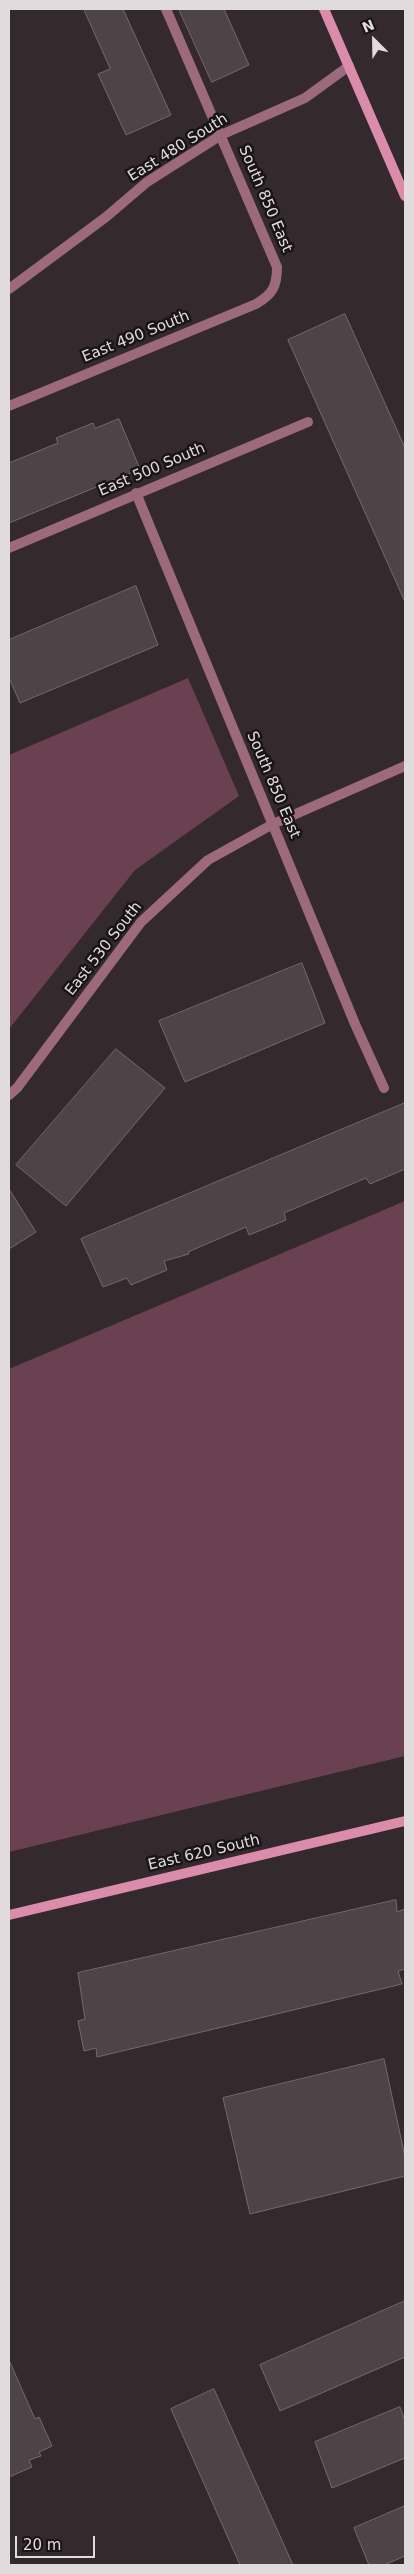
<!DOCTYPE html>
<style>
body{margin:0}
#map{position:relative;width:414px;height:2574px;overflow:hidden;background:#342a2d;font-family:"DejaVu Sans",sans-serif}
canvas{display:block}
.frame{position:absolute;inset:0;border:10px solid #e2dbdd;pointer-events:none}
.north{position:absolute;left:349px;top:15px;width:50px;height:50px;-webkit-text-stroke:4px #191416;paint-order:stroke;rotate:337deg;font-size:14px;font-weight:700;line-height:20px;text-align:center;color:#e2dbdd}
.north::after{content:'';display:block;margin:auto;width:18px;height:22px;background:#e2dbdd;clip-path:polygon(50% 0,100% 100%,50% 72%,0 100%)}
.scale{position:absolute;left:15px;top:2536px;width:80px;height:22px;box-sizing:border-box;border:2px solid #e2dbdd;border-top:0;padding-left:6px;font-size:15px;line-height:18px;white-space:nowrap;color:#e2dbdd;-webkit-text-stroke:4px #191416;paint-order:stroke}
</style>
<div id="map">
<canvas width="414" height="2574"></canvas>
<div class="frame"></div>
<div class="north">N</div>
<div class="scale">20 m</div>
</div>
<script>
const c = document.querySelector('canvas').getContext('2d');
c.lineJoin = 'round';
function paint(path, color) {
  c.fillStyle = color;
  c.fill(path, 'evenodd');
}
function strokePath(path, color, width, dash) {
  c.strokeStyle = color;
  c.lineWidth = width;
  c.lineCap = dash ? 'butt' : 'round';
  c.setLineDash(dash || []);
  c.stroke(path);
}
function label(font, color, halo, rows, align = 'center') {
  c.font = font + ' "DejaVu Sans",sans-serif';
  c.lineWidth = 5;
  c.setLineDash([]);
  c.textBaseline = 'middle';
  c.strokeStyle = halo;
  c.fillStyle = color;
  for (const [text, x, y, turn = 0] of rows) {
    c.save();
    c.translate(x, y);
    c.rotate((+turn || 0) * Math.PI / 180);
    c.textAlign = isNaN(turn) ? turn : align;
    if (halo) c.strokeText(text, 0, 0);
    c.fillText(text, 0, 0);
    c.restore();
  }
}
paint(new Path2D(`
 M188 678 239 796 135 870 9 1029V755Z
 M405 1201V1756L9 1852V1369Z`), '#6a4151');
const building = new Path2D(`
 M84 9H123L171 115 126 135 98 74 110 69Z
 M179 9H224L249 65 212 82Z
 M345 314 405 448V602L288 340Z
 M119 419 140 469 9 523V463L58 443 56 438 93 423 95 428Z
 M136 586 158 645 20 703 9 678V640Z
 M302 963 325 1023 185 1082 159 1021Z
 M116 1049 165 1088 66 1206 16 1165Z
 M405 1103V1169L370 1184 366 1178 284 1213 286 1220 249 1235 246 1227 188 1252 189 1254 164 1261 167 1270 131 1285 127 1278 103 1287 81 1239Z
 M9 1189 36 1232 9 1249Z
 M396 1900 397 1912 405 1909V1969L398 1971 402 1984 97 2057 96 2048 84 2051 78 2021 85 2019 78 1973Z
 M384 2059 405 2157V2176L250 2214 223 2098Z
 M405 2301V2357L280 2411 260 2365Z
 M9 2360 35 2419 39 2417 52 2446 39 2452 41 2456 29 2460 32 2467 9 2477Z
 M214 2389 293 2565H240L171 2409Z
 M400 2407 405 2421V2458L332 2488 315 2442Z
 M405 2506V2556L384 2565H369L354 2528Z`);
paint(building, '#4e4347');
strokePath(building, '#75696d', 1);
strokePath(new Path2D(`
 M9 289 106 217 147 182 221 135 305 98 349 66
 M9 406 256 304C273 294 277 286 277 267L166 9
 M136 493 355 1024 384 1088
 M9 548 308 422
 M9 1095 17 1088 141 922 208 860 273 824 405 766`), '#9d6a7d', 10);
strokePath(new Path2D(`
 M324 9 405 196
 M9 1915 405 1821`), '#dc8cab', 10);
label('15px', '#e2dbdd', '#191416', [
 ["East 480 South",178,148,-32],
 ["South 850 East",265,199,67],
 ["East 490 South",136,337,-22],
 ["East 500 South",152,470,-23],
 ["South 850 East",273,785,67],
 ["East 530 South",104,949,-52],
 ["East 620 South",204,1853,-13]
]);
</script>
